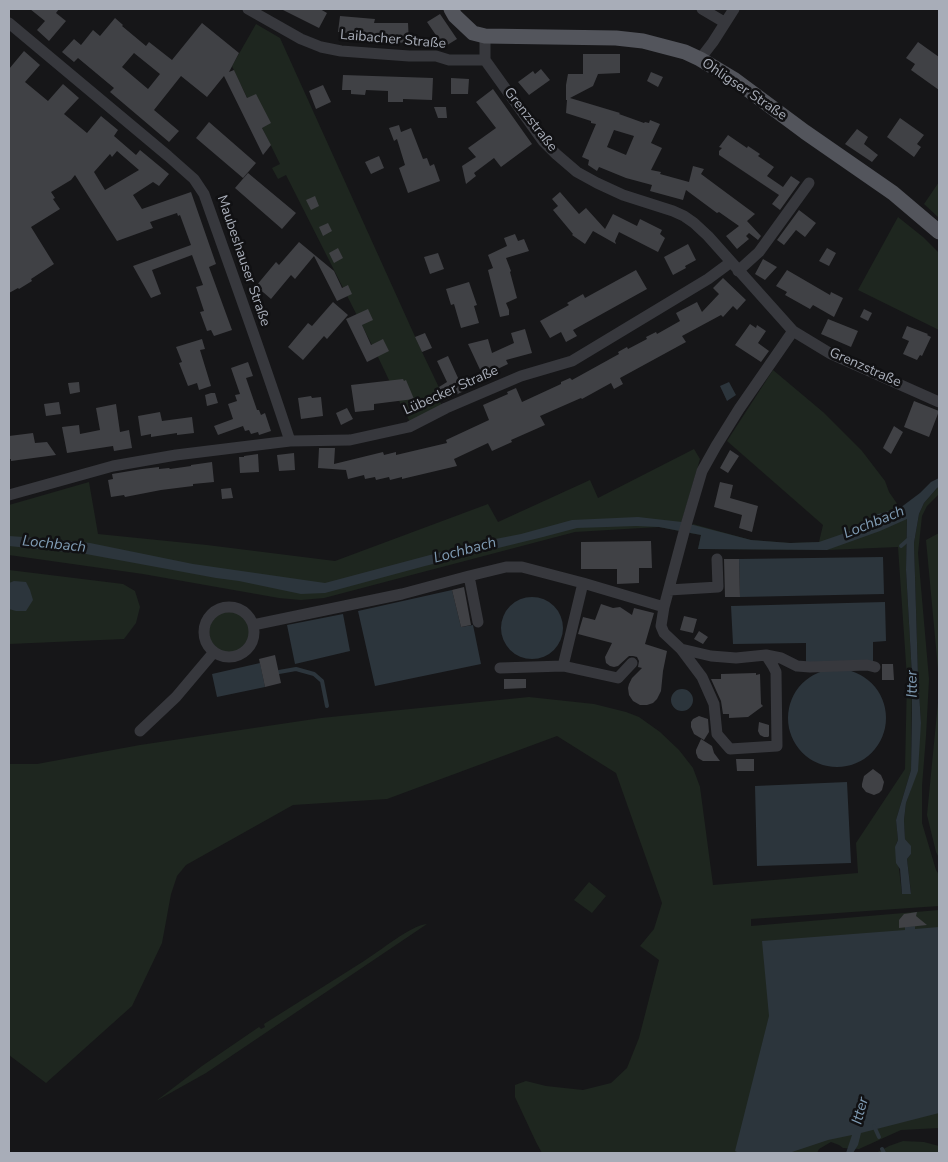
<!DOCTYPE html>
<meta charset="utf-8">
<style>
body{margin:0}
#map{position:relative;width:948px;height:1162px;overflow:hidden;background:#161618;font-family:"Nunito Sans",sans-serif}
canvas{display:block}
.frame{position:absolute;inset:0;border:10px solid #a8adb8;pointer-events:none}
</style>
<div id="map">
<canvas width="948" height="1162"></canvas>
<div class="frame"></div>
</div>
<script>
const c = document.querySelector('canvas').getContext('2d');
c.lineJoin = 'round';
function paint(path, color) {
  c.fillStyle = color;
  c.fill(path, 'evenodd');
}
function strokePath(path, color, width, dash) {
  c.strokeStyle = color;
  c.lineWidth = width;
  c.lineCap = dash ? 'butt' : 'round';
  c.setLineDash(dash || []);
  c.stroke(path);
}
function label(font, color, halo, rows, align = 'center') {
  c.font = font + ' "Nunito Sans",sans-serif';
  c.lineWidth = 5;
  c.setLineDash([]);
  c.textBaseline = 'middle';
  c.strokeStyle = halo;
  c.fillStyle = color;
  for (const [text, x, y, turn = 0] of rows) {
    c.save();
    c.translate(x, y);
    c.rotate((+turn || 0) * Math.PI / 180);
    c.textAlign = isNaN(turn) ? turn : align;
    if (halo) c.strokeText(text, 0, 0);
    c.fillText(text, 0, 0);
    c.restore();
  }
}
paint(new Path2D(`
 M256 24 280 38 422 352 445 400 440 402 442 406 410 422 398 399 378 357 286 175 278 179 272 168 280 164 237 77 232 66Z
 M939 182V218L924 204Z
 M898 217 923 237 939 253V330L858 290Z
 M773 370 823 412 862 451 885 481 889 492 907 518 906 570 912 676 911 770 896 820 898 840 896 844 902 894 911 893 907 859 911 854 909 844 905 839 904 820 906 803 911 789 921 723 918 676 914 543 919 514 924 503 937 488 939 487V494L927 506 922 516 918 553 929 679 926 736 922 786V823L936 870 939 875V906L751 919V926L939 910V1128L901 1130 859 1149 843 1148 839 1145 831 1142 819 1149 817 1153H542L536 1142 515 1097V1085L526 1081 546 1086 583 1090 611 1083 627 1068 639 1038 659 960 640 946 654 929 662 903 616 773 557 736 387 799 293 805 186 865 177 876 171 894 162 943 132 1006 46 1083 9 1055V764H37L140 745 321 718 529 697 594 704 626 712 639 717 660 732 679 750 693 768 700 787 713 885 858 873 856 843 905 769 907 678 898 547 827 550 698 549 701 535 690 533 693 524 751 540 790 543 819 542 823 525 727 441Z
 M694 449 700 459 679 531 659 527 575 532 324 598 301 600 279 598 143 574 9 555V505L89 482 98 534 207 545 335 561 488 504 498 522 590 480 598 498Z
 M939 533V680L926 540Z
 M9 570 123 584 135 591 140 607 136 623 124 639 9 644Z
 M209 632a21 21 0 1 1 42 0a21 21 0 1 1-42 0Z
 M939 692V858L936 852 927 815Z
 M589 882 606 896 592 913 574 900Z
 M427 924 206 1073 156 1101 202 1066 259 1027 261 1029 265 1027 264 1024C297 1003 331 982 364 961 379 952 411 925 427 924Z
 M903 1141 924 1142 939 1146V1153H876L889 1146Z`), '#1e261f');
paint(new Path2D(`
 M729 382 736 395 727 401 720 386Z
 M939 478V487L937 488 924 503 919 514 914 543 918 676 921 723 918 771 906 803 904 820 905 839 911 846V854L907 859 911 894H902L900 869 896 863 895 847 898 840 896 820 911 770 912 712V676L906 570 907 519 880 531 827 550 698 549 701 535 659 527 636 526 577 528 543 537 425 566 325 593 301 594 239 581 216 578 86 554 9 546V536L52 539 90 543 193 564 325 583 475 543 521 534 572 520 638 517 682 522 751 540 790 543 819 542 848 532 878 514 900 508 920 493 931 482Z
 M883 557 884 594 740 597 739 559Z
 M14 581 26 582 30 590 33 600 26 611H16L9 609V583Z
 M452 590 461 627 473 625 481 664 375 686 358 611Z
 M501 628a31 31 0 1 1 62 0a31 31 0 1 1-62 0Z
 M885 602 886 641 873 642V661L806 663V643L733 644 731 606Z
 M343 614 350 651 295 664 287 625Z
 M260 663 265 687 217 697 212 674Z
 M788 718a49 49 0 1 1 98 0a49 49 0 1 1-98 0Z
 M671 700a11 11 0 1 1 22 0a11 11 0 1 1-22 0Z
 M847 782 851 863 757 866 755 786Z
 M915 926V929L939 927V1113L861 1133 858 1145 853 1153H846L852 1135 828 1140 789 1153H739L735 1151 769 1016 762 941 905 930V927Z`), '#2c353c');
strokePath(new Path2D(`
 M901 546 910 538
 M279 672 296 669 314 674 322 681 327 706
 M874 1126 879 1137
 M882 1149 884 1153`), '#2c353c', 4);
paint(new Path2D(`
 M30 9H59L56 13 66 21 49 41 37 30 45 21Z
 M281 9H320L327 13 319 28Z
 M440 14 457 39 444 47 427 22Z
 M340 16 375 19 374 23H408L409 43 388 42 389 38 338 32Z
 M115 18 123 25 122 26 146 46 149 42 172 60 202 23 239 53 229 72 234 70 247 98 256 94 271 123 262 128 271 145 263 155 224 76 207 97 181 76 154 110 179 131 169 142 110 92 114 88 78 58 74 62 62 52 74 39 81 45 93 30 100 36ZM134 53 160 74 148 89 122 67Z
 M918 42 939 57V90L911 70 915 64 906 58Z
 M24 51 40 65 25 82 48 101 63 84 79 98 64 114 87 133 101 116 118 130 114 136 136 155 140 150 169 174 159 186 153 182 133 195 142 209 191 192 216 264 209 267 232 330 214 336 211 330 207 331 200 312 204 311 196 287 203 285 192 255 152 270 161 294 151 298 133 266 191 245 180 215 178 216 177 213 150 222 153 228 117 241 75 175 71 180 51 192 55 198 53 199 60 209 31 227 54 264 31 279 32 281 19 289 18 288 9 293V69ZM117 151 139 170 105 190 94 172 110 154 112 157Z
 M583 54H620V73L598 74 593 86 570 98 620 113 619 114 644 123 645 122 649 123 650 120 660 124 651 143 662 148 651 170 661 172 660 174 689 182 693 166 704 169 701 174 755 214 747 221 761 236 758 240 749 233 746 236 749 239 737 249 726 236 739 226 719 212 717 213 686 190 683 200 650 191 652 185 626 178 599 167 597 171 588 165 589 160 582 157 596 124 591 123V121L566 113 567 100H566V85L568 74H583ZM614 130 634 136 626 155 607 147Z
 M541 69 550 80 529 95 518 82 533 71 535 74Z
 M651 72 663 77 658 87 647 81Z
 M343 75 433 78 432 100 403 99V102H388V91L366 90 365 95 351 94V90H342Z
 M451 78 469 79 468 94H451Z
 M323 85 331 102 316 109 309 91Z
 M493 89 532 144 501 167 494 158 474 173 476 176 466 184 462 166 476 157 468 148 496 128 476 102Z
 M434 107H446L447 118H438Z
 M900 118 924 135 917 144 921 147 914 157 887 137Z
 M209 122 256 163 243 178 196 138Z
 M399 125 401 132 411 128 423 159 427 158 430 166 434 164 440 181 408 193 399 168 405 165 397 139 394 141 389 128Z
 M857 129 868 137 864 144 878 155 872 162 845 144Z
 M728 135 747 148 748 146 760 154 758 156 774 167 767 176 783 187 791 176 800 182 780 210 772 204 779 195 719 155V151L722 148 719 147Z
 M379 156 384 168 371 174 365 162Z
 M248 173 296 213 282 229 235 188Z
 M560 192 579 214 586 208 605 229 613 214 637 226 640 219 662 230 660 234 665 238 658 252 619 232 615 241 616 244 593 231 585 244 572 235 573 234 553 210 558 206 552 199Z
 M315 196 319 206 311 210 306 200Z
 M799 210 816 223 805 237 796 230 784 245 777 240Z
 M328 223 332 231 323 236 319 227Z
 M515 234 518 241 524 239 529 251 506 258 511 271 510 272 517 298 506 303 509 310V315L500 317 488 270 493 268 488 255 507 246 504 238Z
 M299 242 334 271 342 288 348 285 352 294 337 301 314 256 295 279 291 275 271 299 256 286 276 262 279 265Z
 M688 244 696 260 685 266 686 268 673 275 664 257Z
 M338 248 343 258 334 263 329 253Z
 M827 248 836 253 829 266 819 261Z
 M438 253 444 269 430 274 424 257Z
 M763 259 777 267 765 280 755 274Z
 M636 270 647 289 573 330 577 336 566 342 561 332 550 338 540 321 569 305 567 303 583 294 585 298Z
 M787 270 830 295 831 292 843 298 834 317 813 305 810 309 785 295 787 292 776 286Z
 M723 278 746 300 737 310 733 306 723 317 721 315 682 336 686 342 620 378 623 384 614 389 611 383 582 399 581 398 540 416 545 425 511 440 512 442 492 451 488 443 454 459 457 466 402 479V477L390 480 389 477 376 480 375 477 365 479 364 475 348 479 346 470 318 468 319 448H335L334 464 383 452 384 455 396 452V455L447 443 446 440 489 420 483 405 508 394 507 392 516 388 522 402 561 384V382L570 378 572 380 619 354 618 352 627 347 628 349 647 339 646 337 656 332 657 334 680 321 676 313 697 302 702 312 719 294 713 288Z
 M469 282 477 305 474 306 479 323 461 328 454 304 451 305 446 289Z
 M333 302 348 315 327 339 324 336 303 360 288 347 308 323 312 326Z
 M368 309 373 320 362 325 371 345 383 339 389 351 367 362 346 319Z
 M864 309 872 313 868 321 860 317Z
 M828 319 858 331 851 347 821 334Z
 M750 324 756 328 757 325 766 331 758 343 769 351 761 362 735 345Z
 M907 326 928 334 927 335 931 337 922 356 920 355 917 360 903 354 909 341 902 338Z
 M525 329 532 353 506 360 508 364 483 376 468 344 488 339 492 353 514 343 511 333Z
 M425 333 432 348 422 352 415 337Z
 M202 339 205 349 200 350 211 386 199 390 197 383 188 386 179 363 182 362 176 347Z
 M448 356 464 391 445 400 439 387 447 382 437 361Z
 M248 362 253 376 246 378 257 410H259L261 415 265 413 271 431 259 435 258 432 251 434 249 430 245 431 243 426 218 435 214 426 233 419 228 404 237 401 235 395 240 394 231 368Z
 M403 379 404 381 406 380 414 399 374 404V410L355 412 351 385Z
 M79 382 80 392 70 394 68 383Z
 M211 393H215L218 403 207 406 205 395Z
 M311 396 312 398 321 397 323 416 301 419 298 398Z
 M914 401 939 411 929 437 904 427Z
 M59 402 61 414 46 416 44 404Z
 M116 404 120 432 129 430 132 448 114 451 113 446 67 453 62 427 79 425 80 434 100 430 96 408Z
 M347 408 353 419 341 425 336 413Z
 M160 412 162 421 192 417 194 433 177 435V433L151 437V434L141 436 138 416Z
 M894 426 903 432 891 454 883 448Z
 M33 433 35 443 47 442 56 455 11 461V459H9V436Z
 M730 450 739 456 728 473 720 468Z
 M294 453 295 470 279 471 277 455Z
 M258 454 259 472 240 473 239 457H244V456Z
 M212 462 214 482 193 484V486L161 490 125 497 124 495 111 497 108 480 113 479 112 474 142 469 159 467V469L169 468 170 469 191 466V465Z
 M720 482 733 485 730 498 758 506 752 532 739 528 742 515 714 507Z
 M231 488 233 498 222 499 221 489Z
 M651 541 652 568H639V583L617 584V569H581V542Z
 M724 559H739L740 597H725Z
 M464 587 471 625 461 627 452 590Z
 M601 604 613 608 620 607 632 615 634 608 654 613 645 644 667 651 663 671 661 691 657 699 653 703 647 705H640L633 701 629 695 628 688 629 684 632 678 642 668 638 667 639 661 637 657 633 656H629L618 666 614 667 610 666 606 663 605 657 612 643 578 634 583 617 595 620Z
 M684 616 697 619 693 633 680 630Z
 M699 631 708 637 703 644 694 639Z
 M275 655 281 683 265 687 259 659Z
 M882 664H893L894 680H882Z
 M756 673V675L760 674 761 704 763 706 748 717 729 718V714H723L721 701 711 679H721V674Z
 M504 679H526V688L504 689Z
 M699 716 708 719 709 732 704 740 694 734 691 727V722L693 719Z
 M759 722 769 725V736L768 737H764L760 735 758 731Z
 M701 739 712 746 714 753 720 761H703L698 758 696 753V750Z
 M736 759H754V771H737Z
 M873 769 881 775 884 782 882 790 879 793 874 795 866 792 862 787V784L864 776Z
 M917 912 916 916 927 925 899 928V920L904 914Z`), '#404145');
strokePath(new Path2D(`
 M248 9 301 39 321 47 341 51 409 56H436L449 60H485
 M702 9 724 22
 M9 23 168 156 194 179 204 194C233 276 263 358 290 441
 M485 36V60L543 141 556 154 577 172 597 183 623 195 673 211 684 216 694 223 708 236 793 331 831 354 939 402
 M700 59 713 42 734 9
 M738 271 759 252 809 183
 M9 495 113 466 176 455 290 441 350 440 409 427 446 408 521 376 572 361 708 279 731 262
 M669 590 718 587 717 559
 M664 607 661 626 664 633 681 649 711 656 736 658 766 655 773 666 776 672 777 746 730 749 717 734 714 704 702 677 681 649
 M204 632a25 25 0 1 1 50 0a25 25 0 1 1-50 0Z
 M478 622 469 576 506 567H522L583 583
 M253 625 402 594 469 576
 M766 655 781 658 797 666 810 667 867 665 875 667
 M632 663 618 678 563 666 583 583 664 607 684 532 702 471 716 446 739 409 793 331
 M500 668 563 666
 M140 731 176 697 214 652`), '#37383d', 11);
strokePath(new Path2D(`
 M451 9 455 16 473 33 485 36 616 38 643 41 685 52 700 59 735 80 805 132 893 193 939 232`), '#53555c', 15);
label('14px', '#a8adb8', '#111113', [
 ["Laibacher Straße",393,40,5],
 ["Ohligser Straße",744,90,34],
 ["Grenzstraße",530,120,52],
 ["Maubeshauser Straße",243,261,71],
 ["Grenzstraße",865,368,24],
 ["Lübecker Straße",451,391,-24]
]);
label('italic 15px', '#7f9bb3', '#111113', [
 ["Lochbach",874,523,-22],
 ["Lochbach",54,545,6],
 ["Lochbach",465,551,-15],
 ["Itter",913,684,-91],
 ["Itter",861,1111,-75]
]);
</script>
